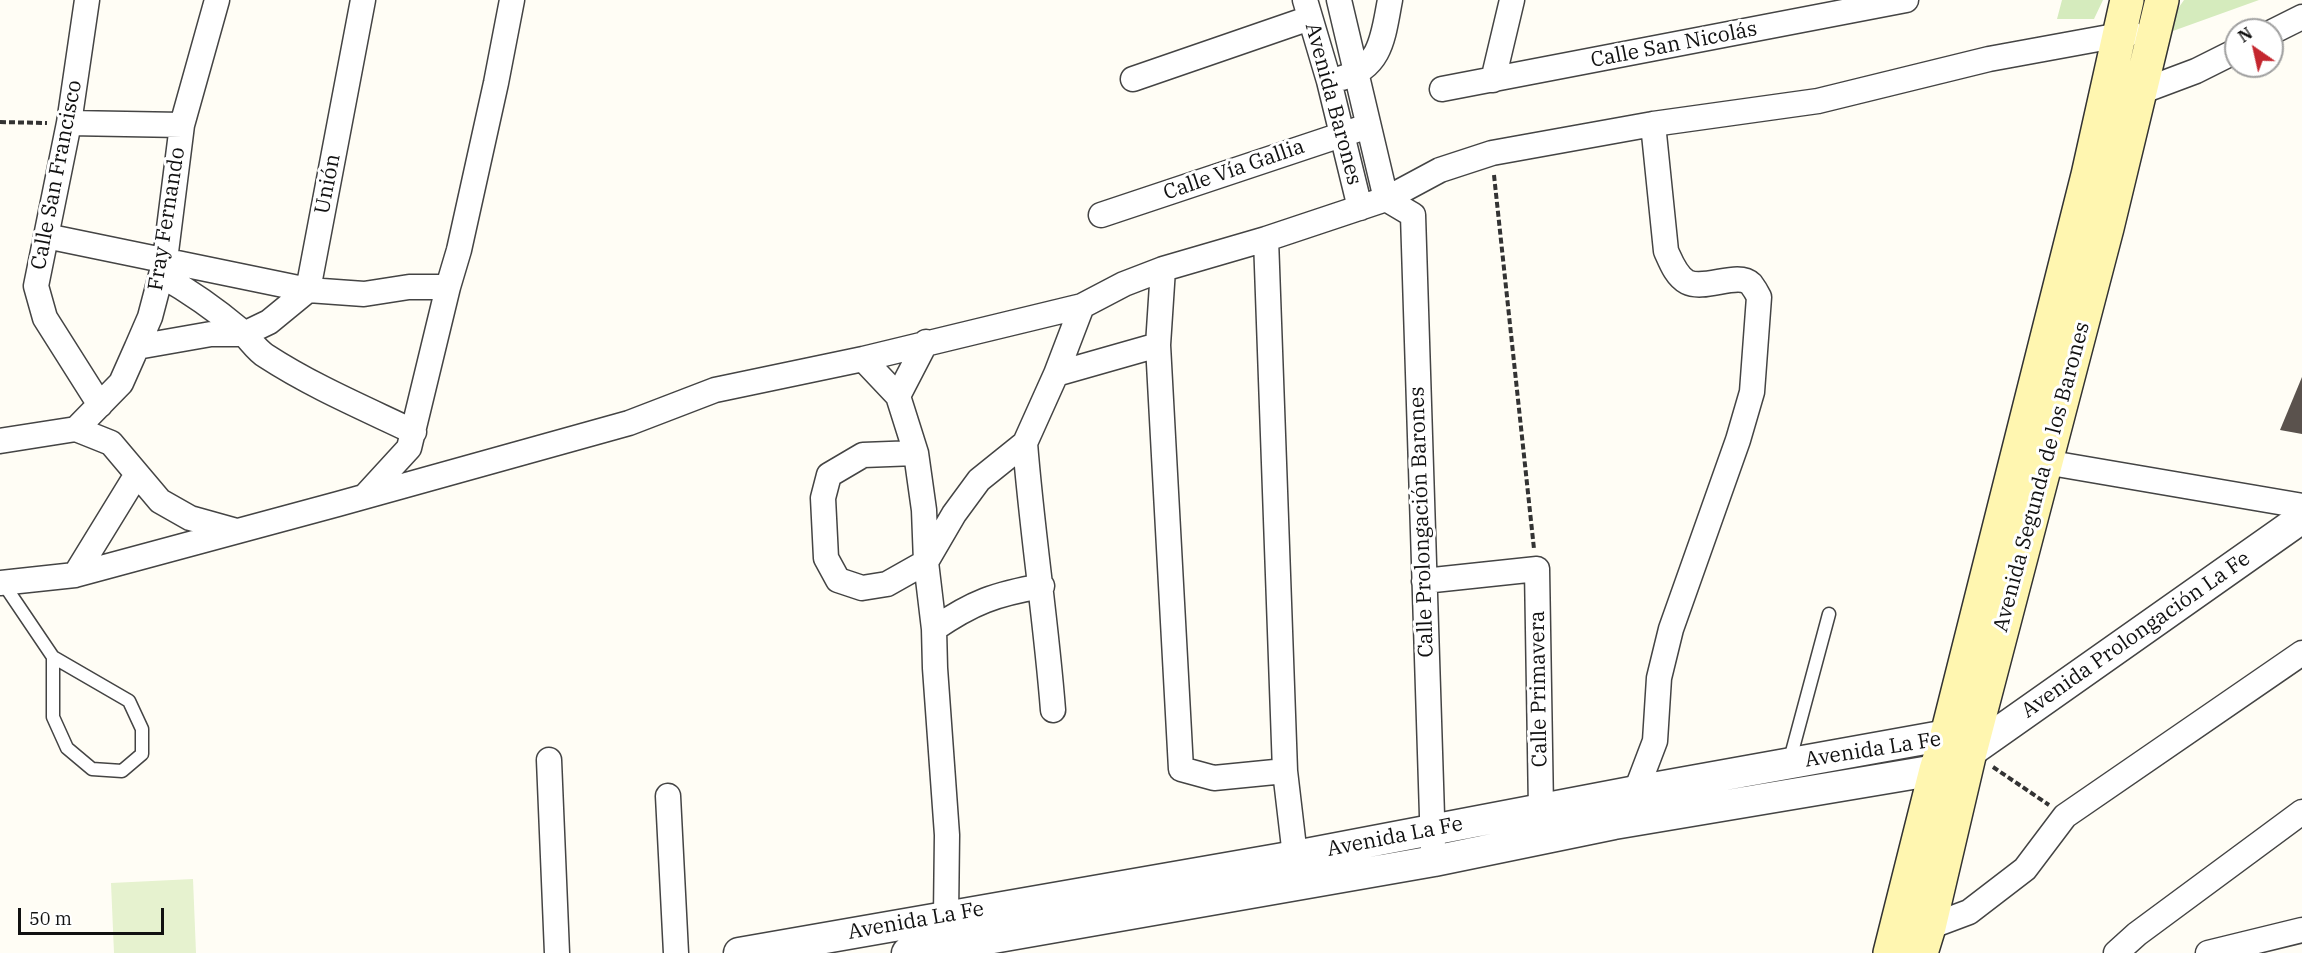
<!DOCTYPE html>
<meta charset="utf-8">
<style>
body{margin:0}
#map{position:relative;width:2302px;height:953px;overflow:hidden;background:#fffdf5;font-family:"IBM Plex Serif",serif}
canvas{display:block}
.north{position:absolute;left:2224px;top:18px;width:60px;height:60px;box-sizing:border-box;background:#fff;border:2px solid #a0a0a0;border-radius:50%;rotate:326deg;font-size:16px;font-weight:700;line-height:24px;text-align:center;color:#111}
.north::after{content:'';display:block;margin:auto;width:21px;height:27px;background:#c4262e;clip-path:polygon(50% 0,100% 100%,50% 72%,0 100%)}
.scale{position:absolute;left:18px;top:908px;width:146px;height:27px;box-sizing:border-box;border:3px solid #111;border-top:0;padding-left:8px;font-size:18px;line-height:21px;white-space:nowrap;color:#111;-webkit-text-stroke:4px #fff;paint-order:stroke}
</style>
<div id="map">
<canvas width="2302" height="953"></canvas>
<div class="north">N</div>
<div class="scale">50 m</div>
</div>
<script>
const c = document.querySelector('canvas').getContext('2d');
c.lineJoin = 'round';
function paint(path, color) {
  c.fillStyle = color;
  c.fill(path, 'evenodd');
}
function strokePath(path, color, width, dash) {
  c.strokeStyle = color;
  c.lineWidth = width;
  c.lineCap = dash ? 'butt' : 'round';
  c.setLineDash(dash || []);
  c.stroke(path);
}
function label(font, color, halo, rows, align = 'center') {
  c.font = font + ' "IBM Plex Serif",serif';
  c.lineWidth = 6;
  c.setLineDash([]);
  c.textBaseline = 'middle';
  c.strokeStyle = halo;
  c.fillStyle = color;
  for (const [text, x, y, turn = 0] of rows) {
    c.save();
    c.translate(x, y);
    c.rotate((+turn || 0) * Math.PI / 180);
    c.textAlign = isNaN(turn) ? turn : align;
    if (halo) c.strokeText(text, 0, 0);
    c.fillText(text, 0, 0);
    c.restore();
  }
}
paint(new Path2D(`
 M2062 0H2103L2094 19H2057Z
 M2184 0H2259L2159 36Z`), '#d5ebbd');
paint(new Path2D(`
 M193 879 196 953H114L111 883Z`), '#e6f2cf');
paint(new Path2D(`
 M2302 377V434L2280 430Z`), '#5a524d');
const service = new Path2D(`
 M3 583 53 657 129 701 142 729V754L122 771 92 769 67 748 53 717V657
 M1789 763 1829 614`);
const minor = new Path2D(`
 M87 0 69 123 36 286 45 318 100 405
 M1305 0 1329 81 1360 208
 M1339 0 1386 199 1413 215 1433 847
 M2272 32 2302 17
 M1342 78C1382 67 1383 36 1390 0
 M1133 79 1310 18
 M1493 80 1512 0
 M1442 89 1906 0
 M2140 92 2196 71 2236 51
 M69 123 182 125
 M1101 215 1368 126
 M46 236 308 290 364 294 409 287H448
 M1266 239 1285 771 1295 856
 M1163 269 1158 345 1181 769 1214 778 1285 771
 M161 275C189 291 215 309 240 330 249 338 256 350 266 356 312 386 364 408 414 432
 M1082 306 1056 374 1158 345
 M137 347 150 317 165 260 182 125 217 0
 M863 359 898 396 916 453 924 510 926 562 934 629 935 668 947 835 946 916 947 932
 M898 396 926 342
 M76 429 121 383 137 347 211 334H244L269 322 308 290 363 0
 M0 441 76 429 111 443 160 501 190 518 233 530
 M1025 443C1032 532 1046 620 1053 710
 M916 453 863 455 829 475 823 498 826 558 838 580 862 588 887 584 926 562 954 514 979 480 1025 443 1056 374
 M2045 462 2302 506
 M365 496 409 448 448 287 459 250 496 83 512 0
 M75 575 137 474
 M1424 581 1537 569 1541 809
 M0 583 75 575 338 504 629 423 715 390 863 359 1082 306 1124 284 1163 269 1266 239 1386 199 1440 170 1492 153 1653 124 1818 101 1989 59 2131 33
 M934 629C973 602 996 594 1042 586
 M549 760 557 953
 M668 796 676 953
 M1628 803 1636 791 1655 741 1659 678 1671 629 1738 440 1752 392 1759 297C1757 293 1754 288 1751 284 1738 271 1705 291 1687 282 1676 276 1671 262 1666 251L1653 124
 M1929 927 1969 912 2025 869 2065 816 2302 653
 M2116 953 2137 934 2302 812
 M2208 953 2302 930`);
const tertiary = new Path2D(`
 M739 953 1295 856 1636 791 1947 735 1965 748
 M907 953 1434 861 1614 824 1936 770 1970 752 2302 518`);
const secondary = new Path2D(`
 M1890 953 1936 770 1947 735 2088 175 2127 0
 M1921 953 1929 927 1970 752 2107 228 2162 0`);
strokePath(service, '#444', 15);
strokePath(minor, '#444', 27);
strokePath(tertiary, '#444', 33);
strokePath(secondary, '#333', 36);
strokePath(new Path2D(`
 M0 122 47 123
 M1494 175 1534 549
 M1993 767 2049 805`), '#333', 4, [6, 3]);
strokePath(service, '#fff', 12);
strokePath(minor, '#fff', 24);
strokePath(tertiary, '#fff', 30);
strokePath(secondary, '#fff6b0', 33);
label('21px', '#111', '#fff', [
 ["Calle San Nicolás",1674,45,-11],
 ["Avenida Barones",1333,104,75],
 ["Calle Vía Gallia",1234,170,-19],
 ["Calle San Francisco",57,175,-79],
 ["Unión",328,184,-79],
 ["Fray Fernando",167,219,-81],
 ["Avenida Segunda de los Barones",2042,477,-75],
 ["Calle Prolongación Barones",1422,522,-92],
 ["Avenida Prolongación La Fe",2136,635,-35],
 ["Calle Primavera",1539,689,-91],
 ["Avenida La Fe",1873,750,-9],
 ["Avenida La Fe",1395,837,-11],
 ["Avenida La Fe",916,921,-10]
]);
</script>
